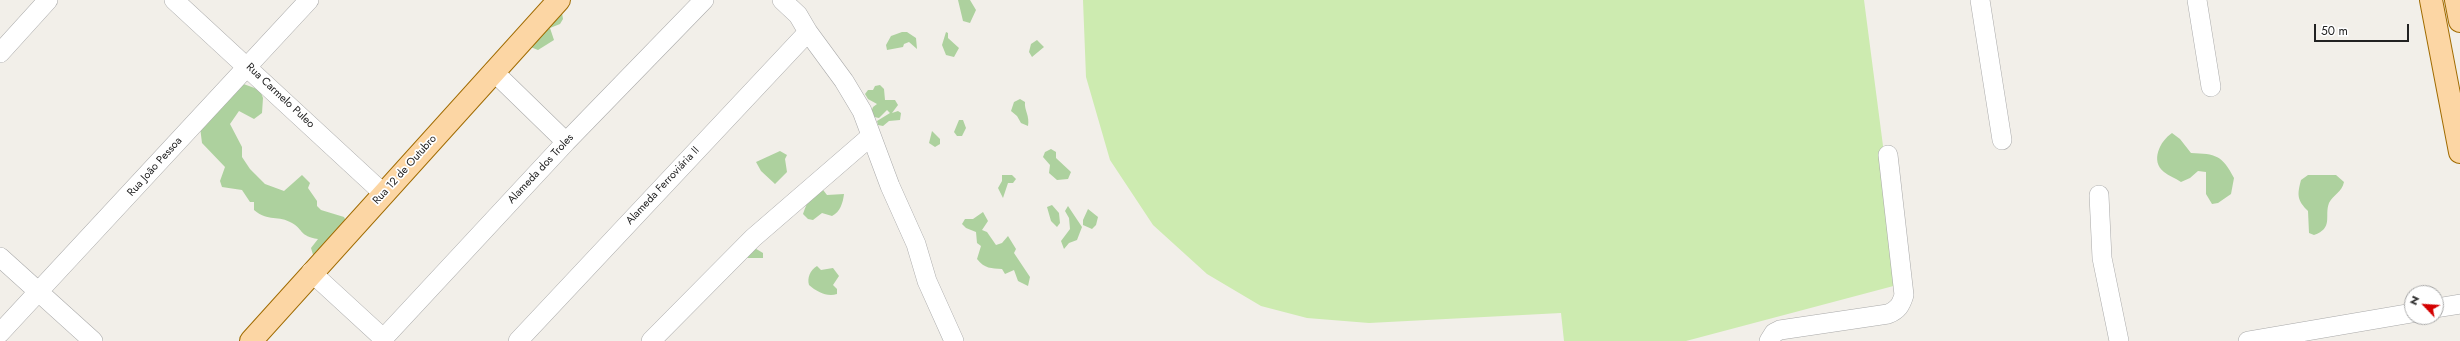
<!DOCTYPE html>
<meta charset="utf-8">
<style>
body{margin:0}
#map{position:relative;width:2460px;height:341px;overflow:hidden;background:#f2efe9;font-family:Jost,sans-serif}
canvas{display:block}
.north{position:absolute;left:2404px;top:285px;width:40px;height:40px;box-sizing:border-box;background:#fff;border:1px solid #a7a7a7;border-radius:50%;rotate:295deg;font-size:11px;font-weight:700;line-height:16px;text-align:center;color:#222}
.north::after{content:'';display:block;margin:auto;width:14px;height:18px;background:#d40000;clip-path:polygon(50% 0,100% 100%,50% 72%,0 100%)}
.scale{position:absolute;left:2314px;top:24px;width:95px;height:18px;box-sizing:border-box;border:2px solid #222;border-top:0;padding-left:5px;font-size:12px;line-height:14px;white-space:nowrap;color:#222;-webkit-text-stroke:3px #fff;paint-order:stroke}
</style>
<div id="map">
<canvas width="2460" height="341"></canvas>
<div class="north">N</div>
<div class="scale">50 m</div>
</div>
<script>
const c = document.querySelector('canvas').getContext('2d');
c.lineJoin = 'round';
function paint(path, color) {
  c.fillStyle = color;
  c.fill(path, 'evenodd');
}
function strokePath(path, color, width, dash) {
  c.strokeStyle = color;
  c.lineWidth = width;
  c.lineCap = dash ? 'butt' : 'round';
  c.setLineDash(dash || []);
  c.stroke(path);
}
function label(font, color, halo, rows, align = 'center') {
  c.font = font + ' Jost,sans-serif';
  c.lineWidth = 3.5;
  c.setLineDash([]);
  c.textBaseline = 'middle';
  c.strokeStyle = halo;
  c.fillStyle = color;
  for (const [text, x, y, turn = 0] of rows) {
    c.save();
    c.translate(x, y);
    c.rotate((+turn || 0) * Math.PI / 180);
    c.textAlign = isNaN(turn) ? turn : align;
    if (halo) c.strokeText(text, 0, 0);
    c.fillText(text, 0, 0);
    c.restore();
  }
}
paint(new Path2D(`
 M1083 0H1864L1901 284 1686 341H1564L1561 313 1369 323 1307 318 1261 306 1207 274 1153 225 1110 160 1086 77Z`), '#cdebb0');
paint(new Path2D(`
 M958 0H970L976 10 970 23 963 21Z
 M553 6 562 13 563 19 560 24 550 28 554 40 538 50 528 46Z
 M902 32H907L916 38 917 49 909 42 904 44 903 47 887 50 886 45 891 36Z
 M946 32 948 33V38L959 48 954 57 946 55 942 45Z
 M1037 40 1044 47 1032 57 1029 52 1031 44Z
 M238 82 260 90 263 98 262 113 254 119 239 111 230 124 242 147V157L250 169 265 184 284 191 302 175 310 183 308 188 317 201V206L321 210 344 217 346 221 314 258 311 248 318 239C299 236 304 230 292 223 279 215 268 222 254 210V202H250L242 190 222 187 220 181 225 167 202 143 200 127Z
 M880 85 884 89 885 100H895L898 105 892 113 898 111 901 113 900 120 889 121 883 126 878 125 877 121 890 113 887 110 879 118 874 117 871 112 873 107 877 104 868 99 865 94 868 90H873L875 86Z
 M1020 99 1025 102C1024 110 1030 116 1028 126L1021 123 1017 116 1011 111 1014 102Z
 M959 120H963L966 128 962 136H957L954 132Z
 M932 131 940 139V144L935 147 929 143Z
 M2172 133 2180 139 2191 153C2216 154 2222 155 2234 178L2231 194 2218 203 2212 204 2206 194V172L2198 171 2190 178 2181 182C2175 178 2169 176 2164 172 2150 161 2160 141 2172 133Z
 M1051 149 1056 152V158L1071 172 1068 179 1057 180 1049 173 1050 165 1043 157 1045 152Z
 M780 151 787 155 785 159 787 172 775 184 761 171 756 162Z
 M1002 175H1012L1016 179 1013 183H1008L1003 198 998 188 1002 181Z
 M2308 175H2336L2344 182C2342 192 2333 195 2329 203 2324 216 2334 228 2314 235L2309 233 2308 211C2297 200 2297 195 2301 180Z
 M820 186 827 195 844 194C843 203 840 212 832 216L822 213 813 220 808 219 803 214C807 202 811 194 820 186Z
 M1052 205 1059 213 1060 223 1057 227 1051 221 1047 207Z
 M1068 206 1082 227 1077 240 1069 243 1064 249 1061 241 1070 229 1069 218 1065 211Z
 M1088 209 1098 217 1096 225 1092 229 1083 225V220Z
 M983 212 988 221 982 230 987 232 996 245 1002 243 1008 236 1016 249 1014 253 1030 277 1028 286 1018 281 1014 270 1005 274 1002 269C991 268 985 269 977 259L981 246 977 243 976 232 966 228 962 224 965 219H973Z
 M753 247 763 253V258H747Z
 M817 266 821 270 833 268 839 276 833 285 837 289V294C827 297 817 292 809 285 807 278 810 270 817 266Z`), '#add19e');
const minor = new Path2D(`
 M174 0 384 194
 M782 0 798 15 808 32 844 81 862 111 890 186 916 244 927 281 954 341
 M1980 0 2002 140
 M2197 0 2211 87
 M0 53 48 0
 M493 71 566 142
 M2099 195 2102 258 2119 341
 M0 257 93 341
 M311 272 384 339
 M2436 308 2460 304
 M0 333 309 0
 M381 341 566 142 704 0
 M518 341 808 32
 M651 341 753 238 871 136
 M1769 341 1774 333 1780 330 1888 314C1898 310 1901 305 1904 295L1888 155
 M2248 341 2412 313`);
const major = new Path2D(`
 M2431 0 2460 152
 M2456 0 2460 21
 M251 341 559 0`);
strokePath(minor, '#a9a9a9', 20);
strokePath(major, '#a06b00', 24);
strokePath(minor, '#fff', 19);
strokePath(major, '#fcd6a4', 22);
label('11px', '#222', '#fff', [
 ["Rua Carmelo Puleo",280,96,43],
 ["Rua João Pessoa",155,167,-48],
 ["Alameda dos Troles",541,169,-47],
 ["Rua 12 de Outubro",405,170,-48],
 ["Alameda Ferroviária II",663,186,-47]
]);
</script>
